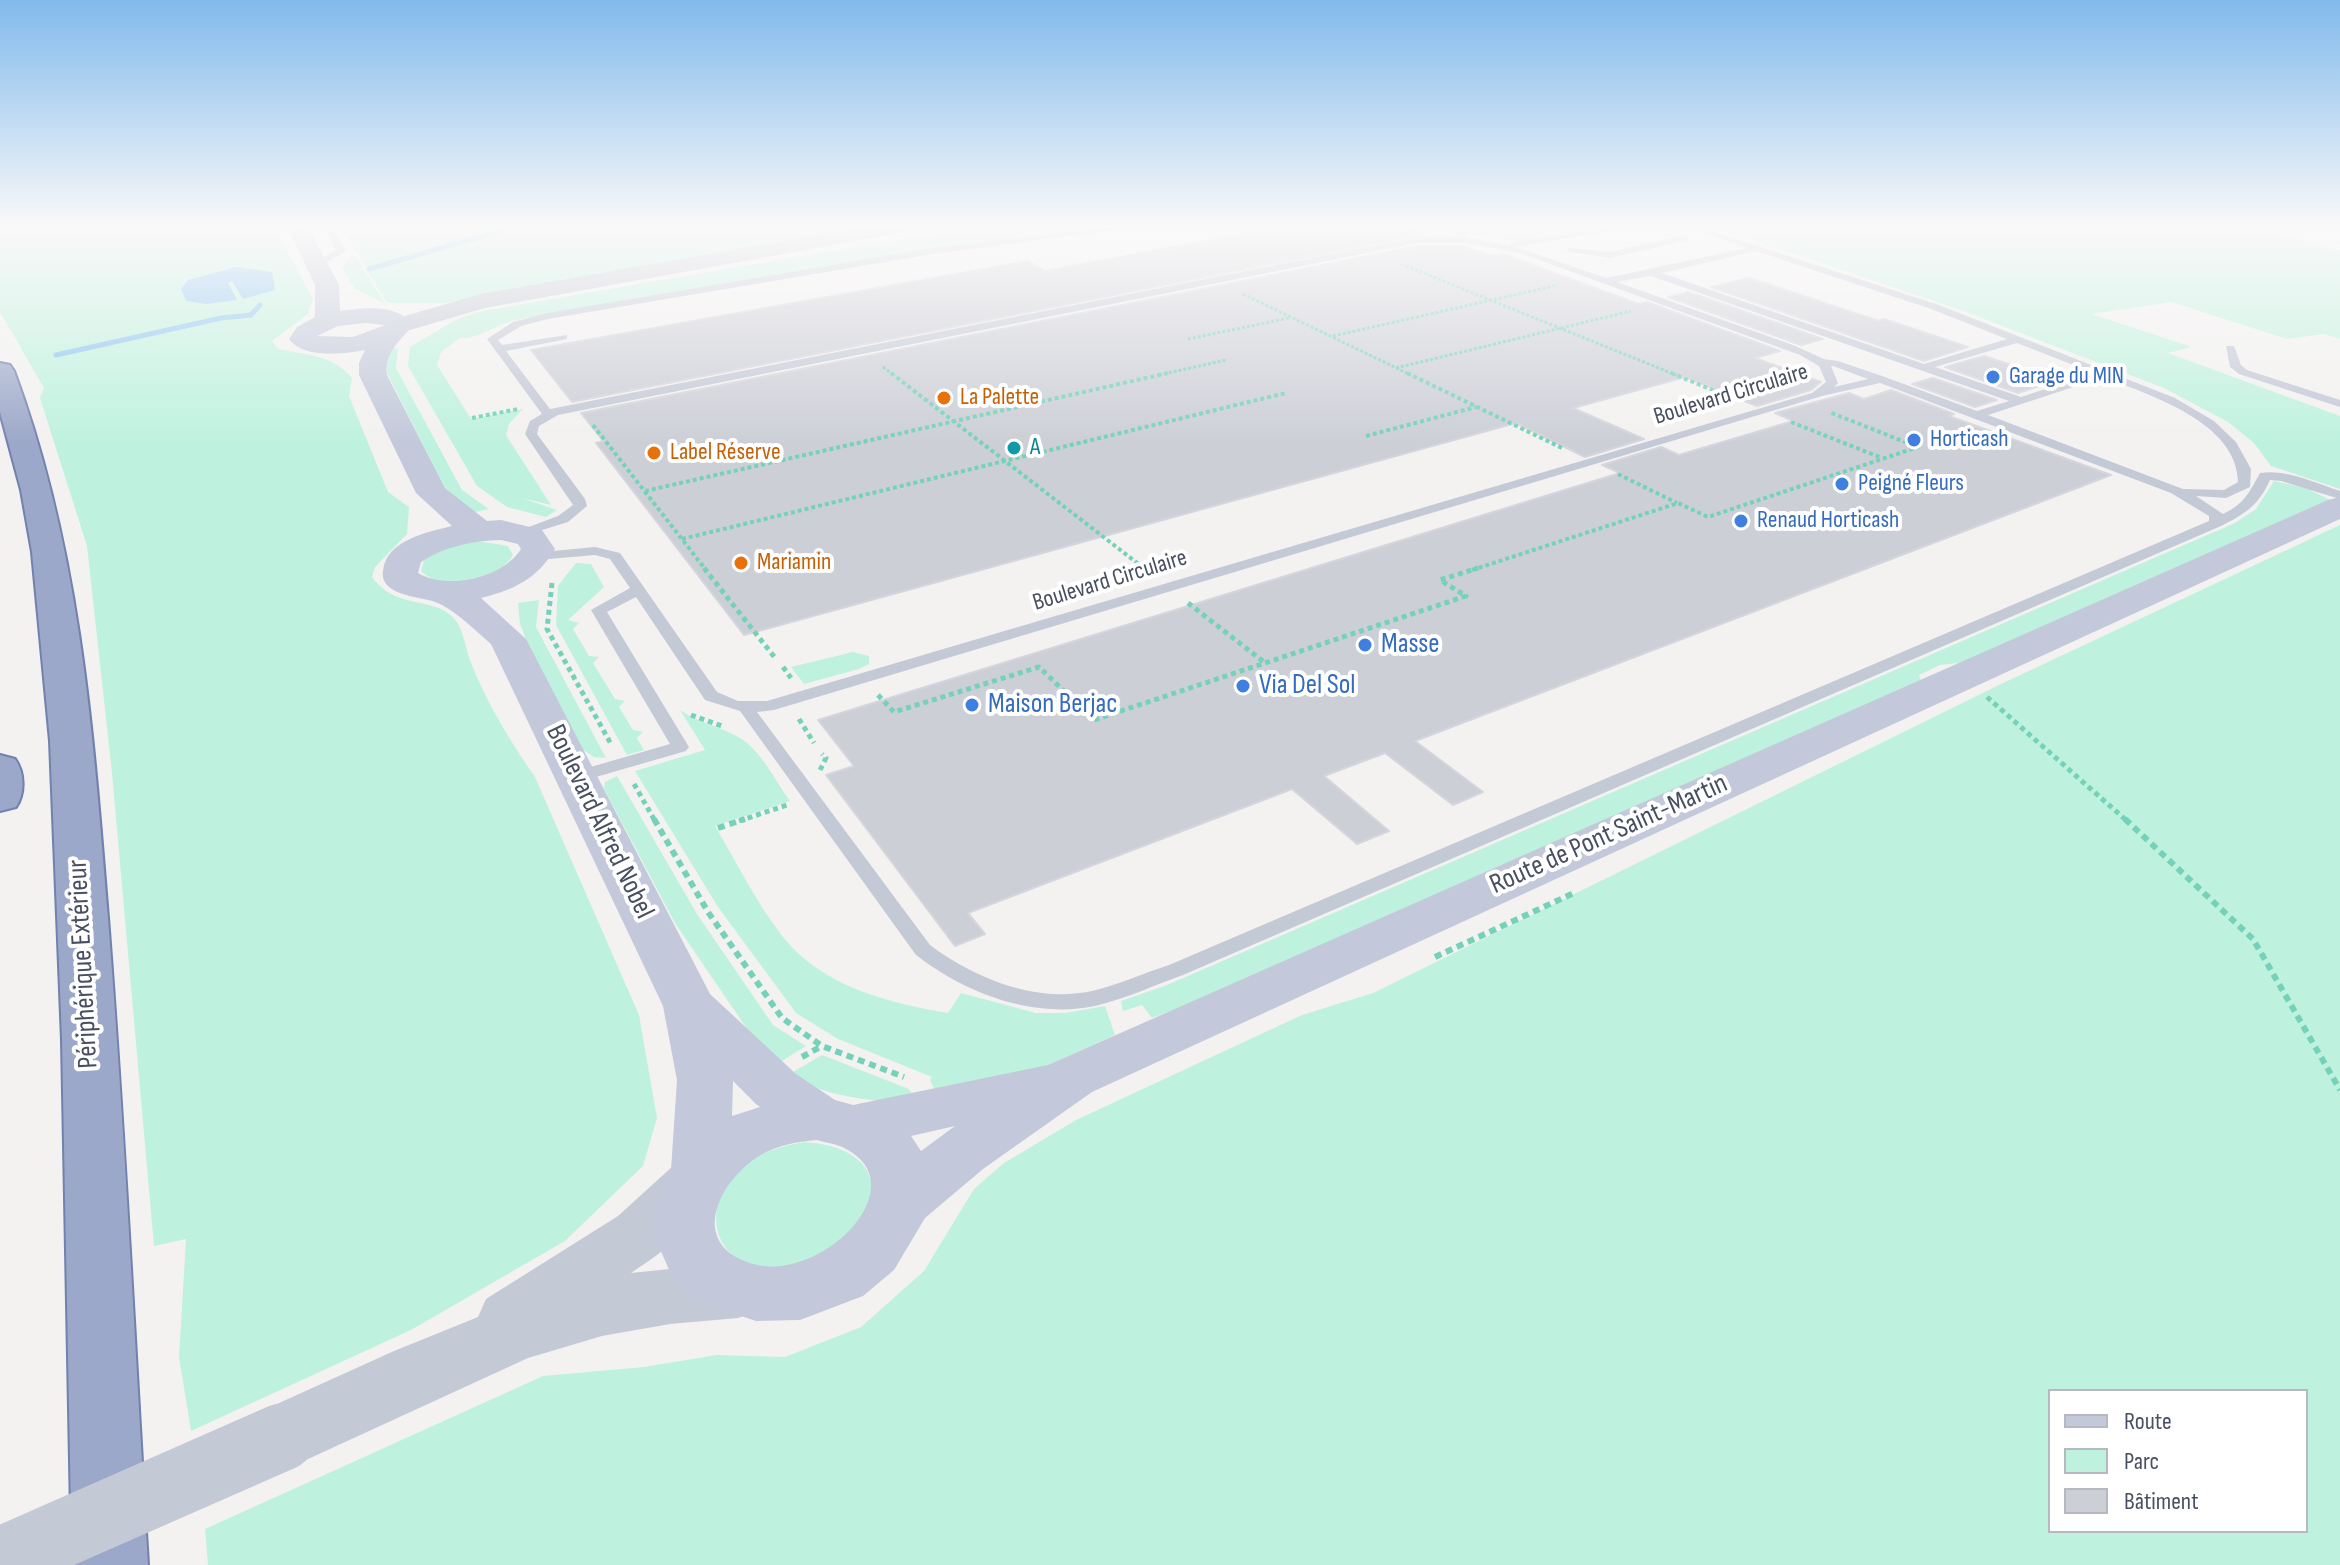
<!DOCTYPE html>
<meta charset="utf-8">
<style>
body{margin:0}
#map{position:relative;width:2340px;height:1565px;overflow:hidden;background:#f3f2f1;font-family:"Sofia Sans Condensed",sans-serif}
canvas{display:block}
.legend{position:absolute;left:2048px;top:1389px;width:260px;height:144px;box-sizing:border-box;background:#fff;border:2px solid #b6b9bf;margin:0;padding:10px 14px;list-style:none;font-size:24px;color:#484f60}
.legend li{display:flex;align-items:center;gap:16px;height:40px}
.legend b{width:40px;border:2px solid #b6b9bf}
</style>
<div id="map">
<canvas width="2340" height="1565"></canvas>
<ul class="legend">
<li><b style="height:10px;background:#c3c9da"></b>Route</li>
<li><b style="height:22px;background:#bff2de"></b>Parc</li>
<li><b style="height:22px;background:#cdcfd7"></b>Bâtiment</li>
</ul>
</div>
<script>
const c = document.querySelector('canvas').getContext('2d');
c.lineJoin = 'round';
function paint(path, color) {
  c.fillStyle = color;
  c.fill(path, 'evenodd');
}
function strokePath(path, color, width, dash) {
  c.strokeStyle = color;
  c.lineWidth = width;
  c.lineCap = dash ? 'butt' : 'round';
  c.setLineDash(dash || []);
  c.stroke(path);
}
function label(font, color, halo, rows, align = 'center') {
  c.font = font + ' "Sofia Sans Condensed",sans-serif';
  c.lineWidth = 8;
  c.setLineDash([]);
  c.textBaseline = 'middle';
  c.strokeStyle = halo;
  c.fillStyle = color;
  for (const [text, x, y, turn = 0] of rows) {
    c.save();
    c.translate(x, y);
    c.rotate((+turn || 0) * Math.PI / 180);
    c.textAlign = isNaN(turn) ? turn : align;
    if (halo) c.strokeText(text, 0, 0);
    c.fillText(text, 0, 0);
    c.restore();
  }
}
paint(new Path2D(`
 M0 224H273L313 299 308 314 272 341 278 349C306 355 332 354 352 378L349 396 388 492 409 507 407 534 375 567 372 577C397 612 437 594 457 622 464 633 466 651 471 663 487 703 511 743 535 777L639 1015 657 1118 643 1166 565 1241 411 1330 191 1431 179 1357 186 1239 154 1246 112 773 87 546 40 398 44 388 0 312Z
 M339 224H516L367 268Z
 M529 224H881L879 227 445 303H387L367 271Z
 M1023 224H1139L893 255 516 320C495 324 480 339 460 338L441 352 437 365 471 419 523 409 509 424 506 435 551 505 522 498 557 510 546 517 507 507 477 486 408 366 410 347 457 319 482 311 941 232Z
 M1449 224H1632L1520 241 1487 238Z
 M1705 224H2244L2340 250V339L2324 334 2287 339 2171 302 2092 314 2192 347 2168 353 2340 416V489L2271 466 2254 443 2228 422 2164 388 1958 309Z
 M356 256 385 304 354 288 342 267 350 257Z
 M398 348 396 368 462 490 489 509 471 513 444 486 387 373 386 349Z
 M2274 481 2306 488 2332 501 1966 662 1940 665 1919 675 1921 681 1235 987 1152 1018 1142 1005 1123 1011 1121 1001 1167 985 2235 523 2256 509Z
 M2340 525V1565H208L205 1529 543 1376 644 1367 717 1355 785 1357 861 1327 924 1271 974 1189 1004 1163 1076 1120 1302 1015 1373 993 2001 684ZM2050 1391H2306V1531H2050Z
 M478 541 508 546 513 555C500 580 441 593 421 571L424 560 441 549Z
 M576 563 591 564 604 587 568 620 579 623 573 629 589 656 599 657 593 663 615 699 625 701 619 707 633 730 643 732 637 738 644 750 627 755 556 625 558 586Z
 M539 600 536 627 606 758 594 757 582 749 527 642 520 624 518 603Z
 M853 652 869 656V664L859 669 804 684 791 667Z
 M680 710C700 724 724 727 743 740 763 754 776 782 790 801L715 826C737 863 757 904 783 937 823 987 889 1003 948 1013L961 993 1036 1013H1065L1105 1006 1115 1035 1040 1069 938 1098 930 1080 932 1077 838 1039 796 1013 718 907 635 771 705 750Z
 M617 776 697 914 773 1025 806 1046 774 1066 766 1057 675 923 604 789 605 782Z
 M822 1055 909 1089 918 1102C872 1103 828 1096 786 1076Z
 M804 1142C934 1151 855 1284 755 1265 710 1256 706 1204 733 1174 752 1154 778 1147 804 1142Z`), '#bff2de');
paint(new Path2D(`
 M236 267 272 272 275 290 243 299 232 281 228 283 237 300 206 304 186 301 181 289 188 280Z`), '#8ac4f1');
strokePath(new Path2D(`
 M369 269 524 224
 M56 355 221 318 251 315 260 305`), '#8ac4f1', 5);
const building = new Path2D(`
 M1297 224H1398L1425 234 572 402 531 350 1028 261 1045 271Z
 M1417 246H1463L1491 256 1503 254 1639 304 1647 302 1780 351 1755 358 1821 382 1811 390 1757 406 1685 377 1573 408 1644 439 1585 457 1516 423 744 635 596 443 603 441 581 413Z
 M1749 278 1879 321 1884 319 1968 347 1924 361 1711 287Z
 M1689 292 1823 339 1801 345 1668 297Z
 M1984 356 2057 380 2018 393 1945 367Z
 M1933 378 1997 400 1975 407 1912 384Z
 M1891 390 1954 414 1949 416 2111 475 1415 741 1483 792 1453 805 1385 753 1324 776 1389 831 1357 844 1292 789 968 913 985 934 955 946 826 775 854 766 818 720 1620 473 1602 465 1661 447 1679 455 1793 421 1775 413 1849 393 1864 399Z`);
paint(building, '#cdcfd7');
strokePath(building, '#d5d5dd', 2);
const trunk = new Path2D(`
 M0 363 10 365 14 371C80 549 93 731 108 918 125 1133 135 1349 148 1565H72L62 1040 50 741 32 552 21 490 0 412Z
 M0 755 15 759C25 773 25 794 16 807L0 811Z`);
strokePath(trunk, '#7281ad', 4);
strokePath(new Path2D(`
 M1889 224 2054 226
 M1401 264 1676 375
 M1243 294 1411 375
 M1333 336 1558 285
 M1188 339 1289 318
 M883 367 894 375
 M1396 368 1631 311
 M1159 375 1226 360`), '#75d2b9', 3, [3, 2]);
strokePath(new Path2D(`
 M891 373 1145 569
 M1407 373 1562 448
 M1671 373 1732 398
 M472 418 518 409
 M1791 422 1882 458
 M593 425 706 570
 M1366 436 1476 407
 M1618 474 1677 503
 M645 491 1168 373
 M682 539 1286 393
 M1472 570 1678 503 1708 517 1918 447 1829 412`), '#75d2b9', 4, [4, 3]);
strokePath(new Path2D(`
 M704 568 776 659
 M552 583 547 629 611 744
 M1188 603 1264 662
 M783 667 791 678
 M878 695 894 712 1039 667 1094 720 1466 596 1440 580 1478 568
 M1987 697 2127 821
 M691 715 722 726
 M799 719 814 743
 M820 770 826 758 822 754
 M634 784 655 821
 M739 821 790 804`), '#75d2b9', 5, [5, 4]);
strokePath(new Path2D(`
 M654 819 708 912 782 1018 822 1046 904 1077
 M2125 819 2253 939 2340 1090
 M718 828 745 819
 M1435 957 1574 893
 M802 1057 822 1046`), '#75d2b9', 6, [7, 5]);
paint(new Path2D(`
 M323 224H331L346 251 317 268 314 263 336 250Z
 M1137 224H1161L933 254 548 319 521 326 498 340 502 345 567 335V339L506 351 550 409 1417 237H1464L1432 224H1443L1468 233 1466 237 1509 246 1513 242 1630 224H1649L1516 247 1606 278 1747 248 1678 224H1690L1939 305 2175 398 2214 421 2236 442 2251 469 2250 487 2226 498 2196 496 2223 514C2244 504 2249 493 2260 473 2287 469 2315 483 2340 491V499L2281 481 2270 480C2259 505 2245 514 2221 526L1183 975C1155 985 1125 999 1095 1006 1032 1019 965 993 916 955L740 711 705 700 636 597 607 612 689 747 686 751 582 781H570L567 777 570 773 670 744 591 610 630 588 610 559 595 555 537 560 532 559V553L595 547 620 553 717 692 738 701H767L1812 393 1826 382 1819 366 1800 355 1520 253 1466 243H1417L558 415 539 426 537 434 585 499 587 506 568 522 520 537 513 533 558 516 573 505 525 434 530 421 542 414 487 339 513 322 548 313 933 248ZM1756 251 1931 309 2007 339 1924 364 1662 273ZM1651 276 2009 401 1977 411 1885 377 1838 361 1824 359 1793 345 1617 282ZM2017 343 2094 373 2021 397 1935 367ZM1831 366H1833L1868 379 1834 387 1838 383ZM2104 377C2151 396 2237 422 2238 482L2224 490 2183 489 1988 415ZM1880 383 2171 493 2209 516V521L1169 965C1144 973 1118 985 1092 991 1035 1003 976 979 930 945L757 712 774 710 1822 396Z
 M1686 235 1689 240 1610 258 1565 251 1570 248 1610 252Z
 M2226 346H2234L2241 365 2247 370 2340 400V407L2239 374 2230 367Z`), '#c4c9d6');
paint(new Path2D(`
 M880 224H943L934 229 888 234 882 233Z`), '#c4c9d6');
paint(new Path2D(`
 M881 224H896L899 229 888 235 485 308 400 333 391 330 387 325 391 320 481 294Z
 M694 1159 715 1166 724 1183C705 1221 666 1250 631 1273L738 1262 761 1270 770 1290 761 1310 738 1318 670 1324 602 1336 528 1358 282 1471 257 1461 247 1437 257 1413 394 1351 478 1317 486 1299 618 1216 673 1166Z`), '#c4c9d6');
paint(new Path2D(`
 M286 224H307L339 285 340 311C364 308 397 303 413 325 400 342 384 351 387 375L445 488 487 521 501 520 542 530 555 549C538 578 514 590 481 598L526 639 710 994 796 1074 835 1100 853 1105 1048 1065 2328 500 2340 497V519L1092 1092 983 1169 925 1218 894 1270 863 1296 800 1320 756 1321 705 1304 684 1290 670 1272 653 1233 654 1211 671 1170 677 1080 663 1006 491 644C475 630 460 615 442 605 426 596 407 600 389 587 384 582 382 578 383 571 386 540 428 532 452 526L416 493 359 375V363L365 350C344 354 303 359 289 339L297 327 315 317V285ZM366 323 385 325 353 337 317 336 338 326ZM501 540 518 544 521 549C502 579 447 590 418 573L421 562C445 546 472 541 501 540ZM733 1081 756 1104 760 1107 732 1116ZM955 1126 921 1151 911 1136ZM817 1140C826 1143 838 1144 846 1149 918 1187 819 1286 750 1263 688 1243 719 1181 759 1156 777 1145 796 1142 817 1140Z`), '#c3c9da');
paint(trunk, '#9ca8c9');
strokePath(new Path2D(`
 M0 1561 282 1437`), '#c4c9d6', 67);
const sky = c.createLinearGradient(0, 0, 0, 443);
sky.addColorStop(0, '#82baec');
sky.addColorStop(0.51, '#faf9f9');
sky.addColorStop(1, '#faf9f900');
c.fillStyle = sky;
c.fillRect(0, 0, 2340, 443);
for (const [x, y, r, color] of [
 [1993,377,8,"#3f7fe0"],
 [944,398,8,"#e8710a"],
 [1914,440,8,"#3f7fe0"],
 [1014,448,8,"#0f9aa8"],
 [654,453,8,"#e8710a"],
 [1842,484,8,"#3f7fe0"],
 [1741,521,8,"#3f7fe0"],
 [741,563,8,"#e8710a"],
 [1365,645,8,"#3f7fe0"],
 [1243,686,8,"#3f7fe0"],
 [972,705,8,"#3f7fe0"]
]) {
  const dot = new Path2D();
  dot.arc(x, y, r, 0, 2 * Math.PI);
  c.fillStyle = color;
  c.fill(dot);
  strokePath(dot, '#fff', 3);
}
label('24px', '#366cbe', '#fff', [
 ["Garage du MIN",2009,377],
 ["Horticash",1930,440],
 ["Peigné Fleurs",1858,484],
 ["Renaud Horticash",1757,521]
], 'left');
label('24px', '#484f60', '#fff', [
 ["Boulevard Circulaire",1731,395,-17],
 ["Boulevard Circulaire",1110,581,-17]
]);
label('24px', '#c56008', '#fff', [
 ["La Palette",960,398],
 ["Label Réserve",670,453],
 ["Mariamin",757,563]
], 'left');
label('24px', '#0d838f', '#fff', [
 ["A",1030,448]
], 'left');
label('28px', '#366cbe', '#fff', [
 ["Masse",1381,645],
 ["Via Del Sol",1259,686],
 ["Maison Berjac",988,705]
], 'left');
label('28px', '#484f60', '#fff', [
 ["Boulevard Alfred Nobel",599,822,64],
 ["Route de Pont Saint-Martin",1609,835,-24],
 ["Périphérique Extérieur",84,964,-93]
]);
</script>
